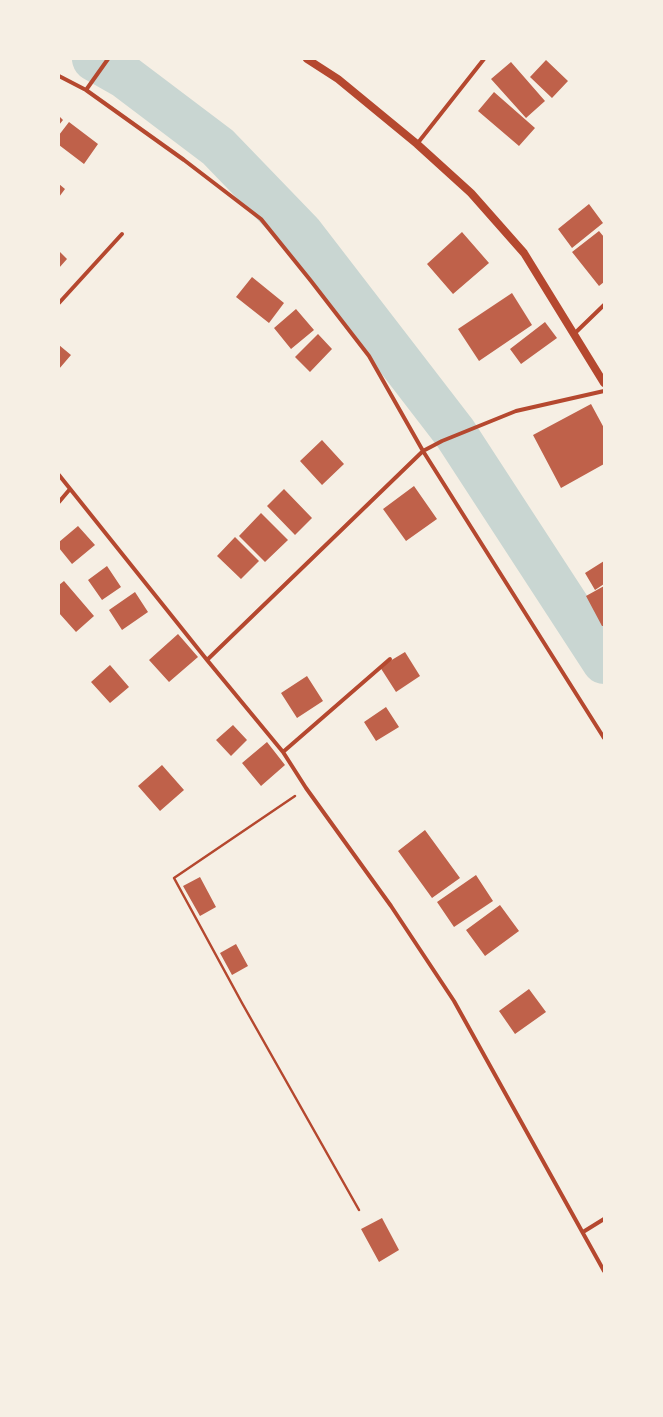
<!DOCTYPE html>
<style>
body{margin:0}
#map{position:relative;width:663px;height:1417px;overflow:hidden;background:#f6efe4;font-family:Rubik,sans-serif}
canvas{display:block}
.frame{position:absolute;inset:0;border:60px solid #f6efe4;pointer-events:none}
</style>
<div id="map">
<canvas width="663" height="1417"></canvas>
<div class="frame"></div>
</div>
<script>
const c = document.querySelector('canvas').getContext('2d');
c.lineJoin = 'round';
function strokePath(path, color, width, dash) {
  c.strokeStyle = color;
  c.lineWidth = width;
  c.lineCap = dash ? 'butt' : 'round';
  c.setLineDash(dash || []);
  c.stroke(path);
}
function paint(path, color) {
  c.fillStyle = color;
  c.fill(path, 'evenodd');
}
strokePath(new Path2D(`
 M94 59 124 76 218 147 301 233 455 433 604 662`), '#c9d6d2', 44);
paint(new Path2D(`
 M546 60 568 81 552 98 530 77Z
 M511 62 545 101 526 118 491 79Z
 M494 92 535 128 519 146 478 111Z
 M59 116 63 120 59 125Z
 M69 122 98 144 84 164 59 145V135Z
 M59 184 65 189 59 197Z
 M589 204 603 223 572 248 558 229Z
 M599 231 604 237V282L599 286 572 252Z
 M462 232 489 263 453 294 427 264Z
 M59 251 67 259 59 268Z
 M252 277 284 303 269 323 236 297Z
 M512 293 532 325 479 361 458 329Z
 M296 309 314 330 291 349 274 328Z
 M545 322 557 338 521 364 510 349Z
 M318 334 332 349 310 372 295 357Z
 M59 345 71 355 59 369Z
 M591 404 604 428V464L561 488 533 435Z
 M322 440 344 464 322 485 300 461Z
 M414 486 437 519 406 541 383 509Z
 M284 489 312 518 295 535 267 506Z
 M261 513 288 540 265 562 239 536Z
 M78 526 95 545 72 564 59 548V542Z
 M235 537 259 561 241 579 217 556Z
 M604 561V584L595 590 585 573Z
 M107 566 121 587 102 600 88 580Z
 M64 581 94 616 76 632 59 613V585Z
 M604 586V626H602L586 596Z
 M135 592 148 612 122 630 109 610Z
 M178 634 198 657 169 682 149 660Z
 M405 652 420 676 396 692 380 667Z
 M110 665 129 687 110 703 91 682Z
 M307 676 323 701 297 718 281 693Z
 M386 707 399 727 376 741 364 722Z
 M233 725 247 740 231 756 216 740Z
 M267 742 285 765 261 786 242 763Z
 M162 765 184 790 160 811 138 786Z
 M425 830 460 878 432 898 398 851Z
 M476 875 493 901 454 927 437 902Z
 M200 877 216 907 200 916 183 886Z
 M500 905 519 931 485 956 466 930Z
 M236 944 248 966 232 975 220 953Z
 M529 989 546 1012 515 1034 499 1011Z
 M382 1218 399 1250 379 1262 361 1229Z`), '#bf614a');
strokePath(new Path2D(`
 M295 796 174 878 242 1003 359 1210`), '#b5482f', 2.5);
strokePath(new Path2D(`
 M59 76 86 90 184 160 261 219 311 281 369 356 423 451 604 738
 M86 90 108 59
 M417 144 484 59
 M59 303 122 234
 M574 334 604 305
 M59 475 207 660 283 752 306 788 391 906 454 1001 604 1271
 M59 502 70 489
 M207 660 423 451 442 441 516 411 604 391
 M283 752 390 659
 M583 1232 604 1219`), '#b5482f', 4);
strokePath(new Path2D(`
 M307 59 338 79 417 144 471 193 524 253 604 383`), '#b5482f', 8);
</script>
